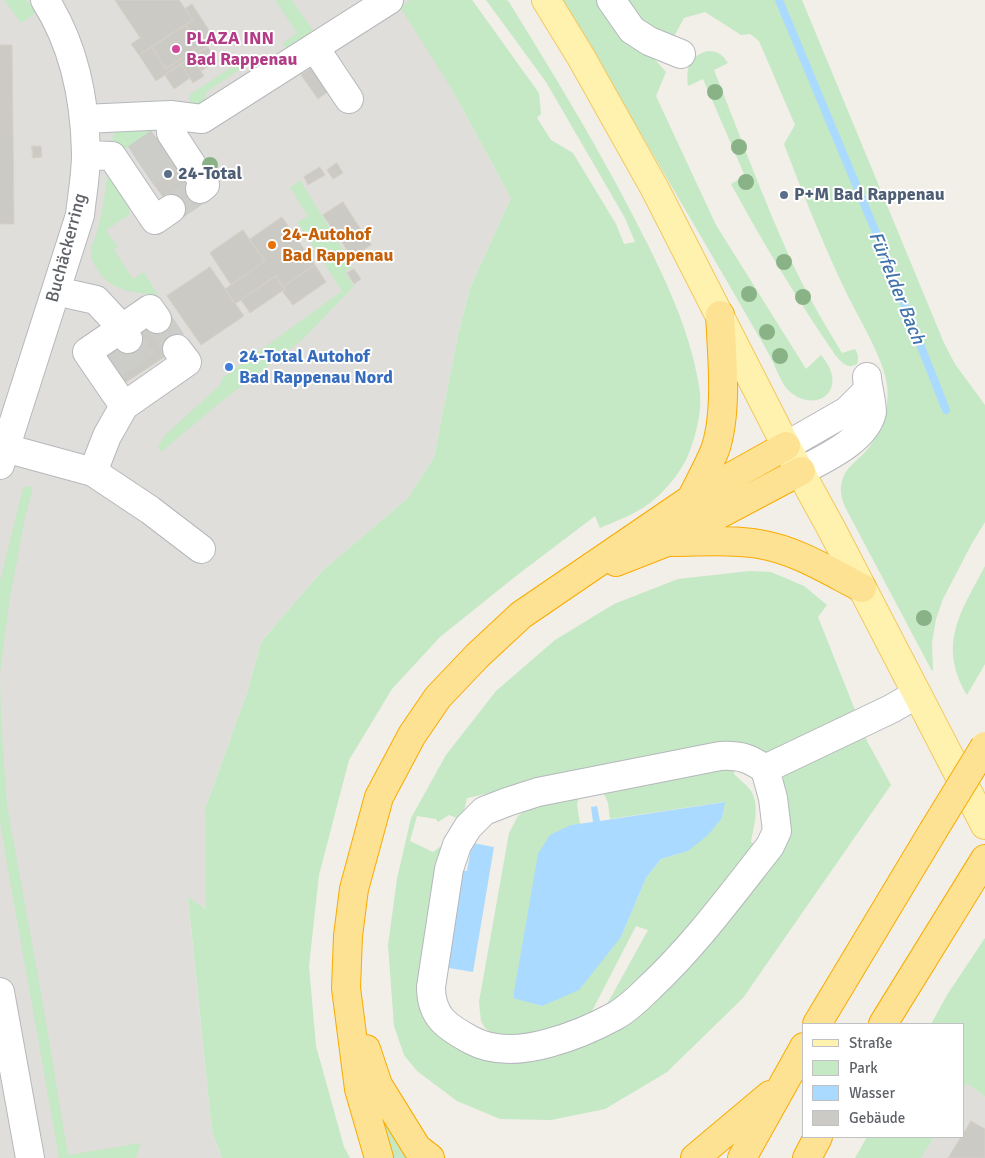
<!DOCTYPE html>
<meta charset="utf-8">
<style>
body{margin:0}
#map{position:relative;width:985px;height:1158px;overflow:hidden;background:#f1efe8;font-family:Signika,sans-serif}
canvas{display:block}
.legend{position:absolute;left:802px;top:1023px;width:162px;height:115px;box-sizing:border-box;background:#fff;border:1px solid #bfc1c3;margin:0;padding:6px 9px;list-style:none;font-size:15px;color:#5f6368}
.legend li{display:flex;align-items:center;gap:10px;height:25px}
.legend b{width:25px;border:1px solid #bfc1c3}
</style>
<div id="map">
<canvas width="985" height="1158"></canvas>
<ul class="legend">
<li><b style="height:6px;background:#fff2af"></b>Straße</li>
<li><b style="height:14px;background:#c5e8c5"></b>Park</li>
<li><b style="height:14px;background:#aadaff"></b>Wasser</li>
<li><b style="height:14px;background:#cccac5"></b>Gebäude</li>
</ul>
</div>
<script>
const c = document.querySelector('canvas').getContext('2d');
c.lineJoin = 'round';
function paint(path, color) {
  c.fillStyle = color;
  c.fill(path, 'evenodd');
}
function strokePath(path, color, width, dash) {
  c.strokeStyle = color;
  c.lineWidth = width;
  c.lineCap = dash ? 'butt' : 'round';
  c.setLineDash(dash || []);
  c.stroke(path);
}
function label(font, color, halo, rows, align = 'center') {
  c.font = font + ' Signika,sans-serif';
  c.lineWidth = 4;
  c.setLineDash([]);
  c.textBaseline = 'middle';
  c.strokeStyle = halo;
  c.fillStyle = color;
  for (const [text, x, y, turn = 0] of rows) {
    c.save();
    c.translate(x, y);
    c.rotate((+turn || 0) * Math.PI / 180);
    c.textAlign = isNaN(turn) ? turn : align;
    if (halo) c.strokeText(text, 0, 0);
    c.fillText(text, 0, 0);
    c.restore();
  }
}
paint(new Path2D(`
 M0 0H472L505 46 451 88 511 198 470 288 458 335 434 457 408 498 321 572 261 642 248 690 205 809 207 909 188 898 212 1132 222 1158H0Z
 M966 1082 985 1097V1158H921L934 1137H964V1087Z`), '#e0deda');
paint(new Path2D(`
 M4 0H27L36 13 21 23Z
 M275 0H292L314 32 290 48H286L282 44 297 33Z
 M410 0H472L539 93 541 114 537 118 551 140 573 153 616 224 624 244 635 242 625 218 546 82 486 0H507L509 2C551 70 592 137 629 208 658 264 689 323 699 386 703 407 697 432 689 453 682 472 659 499 641 509 628 517 613 522 600 528L595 516 516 576 440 637 392 689 349 760 319 875 309 966 316 1046 344 1147 350 1158H222L212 1132 188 897 206 909 205 809 248 690 261 642 321 572 408 498 434 457 458 335 470 288 511 198 451 88 400 7Z
 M563 0H602L666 72 656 96 716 225 806 369 821 355C851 390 816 415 789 391 781 383 776 368 771 358 761 339 749 320 739 302 680 201 622 100 563 0Z
 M618 0H802L944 343 955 364 985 405V522L971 545 943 599 936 619 932 643 933 670 932 671 845 507C841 497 839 488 843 478 846 468 858 460 865 452 881 435 890 408 887 385 884 359 858 317 846 292 823 244 803 194 784 144L795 125 759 41 750 34 741 35 705 12 684 18 672 40 652 34Z
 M707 51C718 51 722 54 728 63L714 70C740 136 765 204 795 269 809 298 825 325 842 353L855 349C858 353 859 359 857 364 848 369 843 364 836 356 797 299 764 245 731 184L745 176 703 79 688 86C686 67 689 57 707 51Z
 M232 67 242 68 206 92 204 105 189 104V95Z
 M152 130 153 133C141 141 121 159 112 139L115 131Z
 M107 175 114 178 129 202V215L106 230 118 247 114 250 133 279 144 272 158 295C135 293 110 291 97 269 94 264 90 257 91 251 91 245 95 238 97 232 102 214 105 195 107 175Z
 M300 180 353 266 345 272 354 286 303 339 217 405 161 452 158 447 164 436 221 384 222 378 342 291 297 222 308 216 290 188Z
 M27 486 33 487 25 518 10 598 0 673 1 718 7 805 42 998 68 1155 141 1143 136 1158H59L7 864 0 821V581L23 488Z
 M985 566V664L967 695C937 644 961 612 985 566Z
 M750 571 771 572 804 586 827 605 818 617 857 715 780 753 551 780 467 798 462 820 449 815 438 822 436 819 417 816 410 841 433 852 448 841 419 986C417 1016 423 1024 448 1040L611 1028 772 854 781 785 786 770 862 728 867 741 891 785 743 998 667 1072 605 1109 551 1120 500 1119 457 1101 417 1071 404 1055 394 1026 388 945 397 879 411 818 446 755 496 691 555 640 614 604 678 579Z
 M714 768H735L734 774C739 779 747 785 751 791 760 806 754 826 751 842L762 847 629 998 605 1008 648 930 636 926 591 1013 569 1028 509 1038 494 1035 485 1028 481 1021 479 1002 509 833 518 816 530 807 580 794 577 804 580 824 571 825 513 997 542 1006 621 937 646 878 661 859 688 851 722 818 724 802 610 819 608 803 602 789Z
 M985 938V1097L967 1083 964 1087V1024H931L947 995Z
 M374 1095 415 1158H389Z
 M867 1137H934L921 1158H855Z`), '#c5e8c5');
paint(new Path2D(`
 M725 802 722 818 708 835 688 851 661 859 646 878 621 937 579 990 542 1006 513 998 538 854 550 835 571 825 593 822 591 807 597 806 600 821Z
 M472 843 494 847 473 972 443 967 459 870 467 871Z`), '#aadaff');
strokePath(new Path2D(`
 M779 0 877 235 946 410`), '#aadaff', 8);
const building = new Path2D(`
 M115 0H179L193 20 139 55 131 44 140 38Z
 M192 4 216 41 156 81 139 55 152 47 166 69 200 46 186 25 193 20 185 9Z
 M186 25 200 46 166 69 152 47Z
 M0 45H12L14 224H0Z
 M208 47 217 61 201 71 192 57Z
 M192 57 204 76 193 83 181 64Z
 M321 61 337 85 318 99 301 75Z
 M181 64 190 78 174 89 165 75Z
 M162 134 205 196 176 216 133 154Z
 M32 146H41L42 157 33 158Z
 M337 163 343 173 333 179 327 170Z
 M320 167 325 175 308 185 304 177Z
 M343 202 371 245 352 257 323 215Z
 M282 217 315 265 283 287 276 276 235 304 225 289 265 261 249 240Z
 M243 230 265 261 231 285 210 253Z
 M315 265 326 282 293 305 282 291 285 289 283 287Z
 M210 267 244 316 201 345 167 296Z
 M354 269 361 279 354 284 347 273Z
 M276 276 285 289 250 313 241 300Z
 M166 314 186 343 120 386 101 356Z
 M971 1121 985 1129V1158H948L961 1137H964V1133Z`);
paint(building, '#cccac5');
strokePath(building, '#d6d1c6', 1);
strokePath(new Path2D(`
 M136 158 165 138
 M147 175 176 155
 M171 209 200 189
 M157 319 177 349
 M128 339 148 368
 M111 350 131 379`), '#ccccc8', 28, [28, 14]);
const minor = new Path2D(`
 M611 0 632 30 649 41 681 54
 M315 48 349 99
 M170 115 171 133 205 185 200 189
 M84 119 170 115 202 119 389 0
 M86 155 112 156 155 220 171 209
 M56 291 96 300 122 328 128 339
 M124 406 87 352 150 309 157 319
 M786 446 847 411 868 390
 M5 448 93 472 150 510 201 549
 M0 465 80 215C82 195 86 175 86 154 85 101 74 45 45 0
 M801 471C824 459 866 440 872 412 873 408 867 383 867 377
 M93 472 107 436 124 406 187 362 177 349
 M765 769 773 798 777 831 770 846C732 894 695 945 650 987 640 997 628 1009 615 1016 595 1027 571 1037 549 1043 524 1050 495 1053 471 1040 447 1027 431 1017 431 987L449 869 457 845 468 827 484 811 507 802 538 792 720 756C740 755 749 758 765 769L891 709 917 694
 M0 992 30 1158`);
const major = new Path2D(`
 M546 0 581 57 655 189 786 446 831 528 985 825`);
const highway = new Path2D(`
 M691 499C699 483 708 467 715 450 728 412 722 355 720 315
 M671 542C700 542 731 539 759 544 796 550 829 571 862 588
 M616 562 667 542 801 471
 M817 1024 933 831
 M883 1024 985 859
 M366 1049 378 1085 417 1148 430 1158
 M379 1158 359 1089 346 988 348 936 354 889 379 797 412 735 438 697 477 656 521 615 691 499 786 446
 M695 1158 770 1095
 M742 1158 804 1047
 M807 1158 818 1137`);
strokePath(minor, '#b5b8bc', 30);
strokePath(major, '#f2c960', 30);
strokePath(highway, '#f9ab00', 30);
strokePath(minor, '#fff', 28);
strokePath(major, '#fff2af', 28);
strokePath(highway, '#fde293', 28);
const highwayBridge = new Path2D(`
 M933 831 985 746`);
strokePath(highwayBridge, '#f9ab00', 30, []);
strokePath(highwayBridge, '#fde293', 28);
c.fillStyle = '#89b387';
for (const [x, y] of [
 [715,92],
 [739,147],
 [210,165],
 [746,182],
 [784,262],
 [749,294],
 [803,297],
 [767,332],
 [780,356],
 [924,618]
]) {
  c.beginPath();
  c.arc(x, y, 8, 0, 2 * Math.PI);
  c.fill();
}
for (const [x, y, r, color] of [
 [176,49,5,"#d1479c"],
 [168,174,5,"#5c6f8a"],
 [784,195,5,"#5c6f8a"],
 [272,245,5,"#e8710a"],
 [229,367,5,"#3f7fe0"]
]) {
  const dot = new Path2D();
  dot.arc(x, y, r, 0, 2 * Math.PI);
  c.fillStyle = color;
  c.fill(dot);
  strokePath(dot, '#fff', 2);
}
label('bold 18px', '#b23c85', '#fff', [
 ["PLAZA INN",186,39],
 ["Bad Rappenau",186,60]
], 'left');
label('bold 18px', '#4e5e75', '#fff', [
 ["24-Total",178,174],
 ["P+M Bad Rappenau",794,195]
], 'left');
label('bold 18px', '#c56008', '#fff', [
 ["24-Autohof",282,235],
 ["Bad Rappenau",282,256]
], 'left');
label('18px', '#5f6368', '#fff', [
 ["Buchäckerring",67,248,-75]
]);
label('bold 18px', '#366cbe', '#fff', [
 ["24-Total Autohof",239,357],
 ["Bad Rappenau Nord",239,378]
], 'left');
label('italic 19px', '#4174aa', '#fff', [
 ["Fürfelder Bach",896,288,68]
]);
</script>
